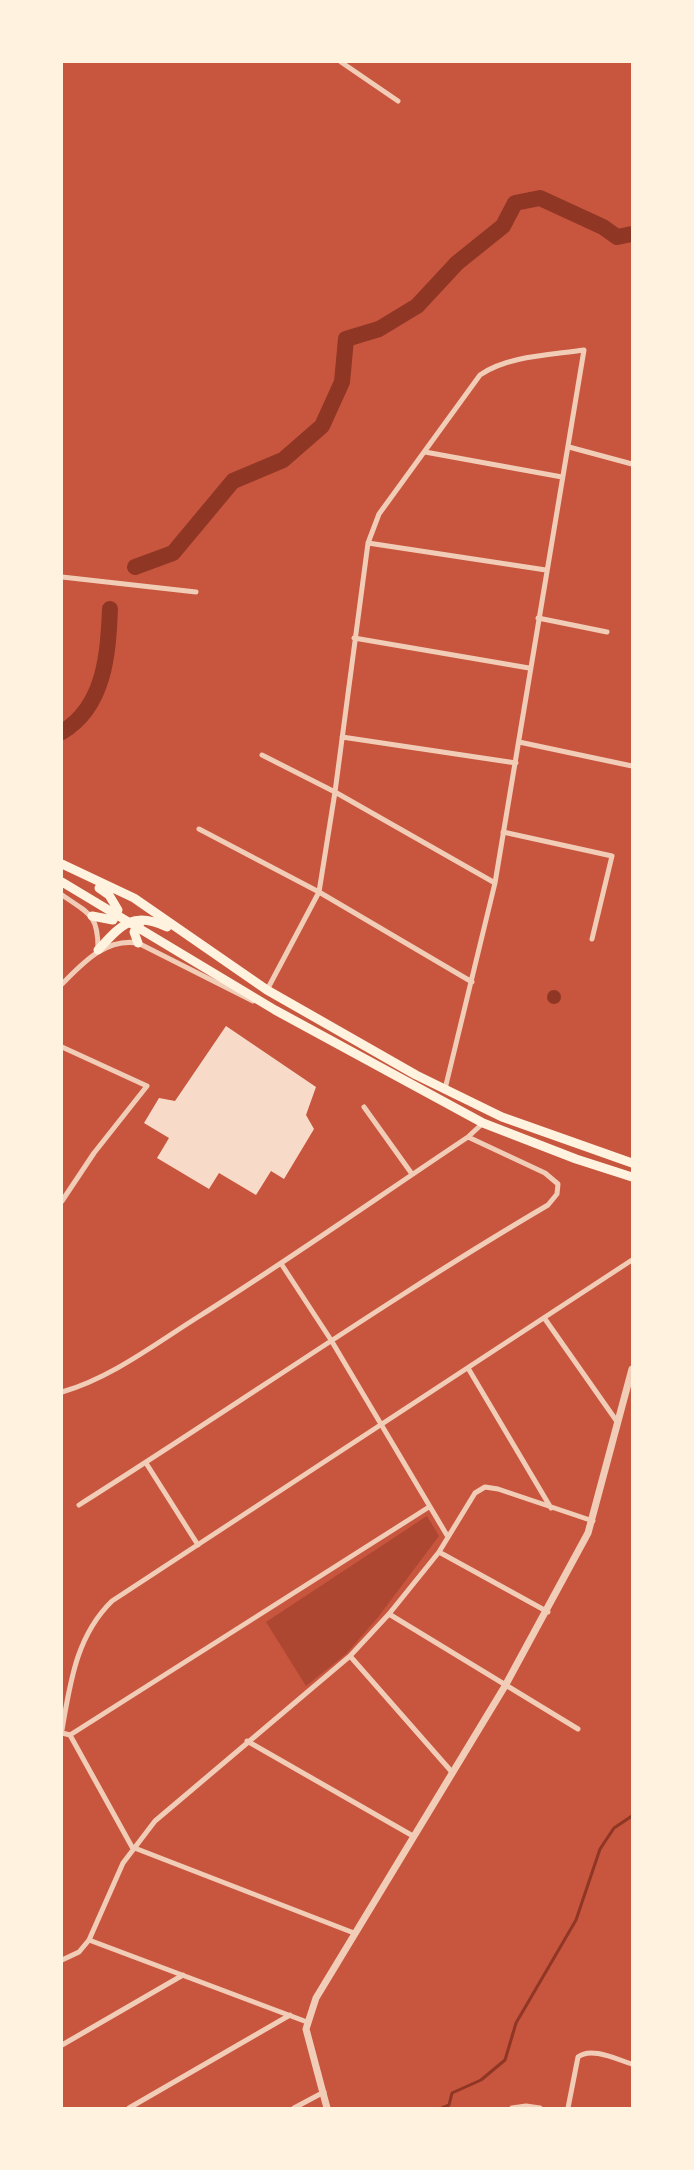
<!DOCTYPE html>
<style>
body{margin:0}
#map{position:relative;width:694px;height:2170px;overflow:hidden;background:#c8553d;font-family:Lato,sans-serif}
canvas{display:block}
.frame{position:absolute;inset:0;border:63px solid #fff3e0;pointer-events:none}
</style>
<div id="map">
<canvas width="694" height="2170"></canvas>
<div class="frame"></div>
</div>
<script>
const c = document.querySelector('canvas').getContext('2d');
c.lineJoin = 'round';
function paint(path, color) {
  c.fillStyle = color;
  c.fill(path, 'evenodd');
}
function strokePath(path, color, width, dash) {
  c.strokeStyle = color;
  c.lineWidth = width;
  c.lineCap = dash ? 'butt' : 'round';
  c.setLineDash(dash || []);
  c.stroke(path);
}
paint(new Path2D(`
 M427 1516 439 1536 379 1616 346 1654 306 1686 266 1622Z`), '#ae4732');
paint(new Path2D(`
 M547 997a7 7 0 1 1 14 0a7 7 0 1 1-14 0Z`), '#8f3625');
strokePath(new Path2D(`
 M442 2108 449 2105 452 2093 481 2080 505 2060 516 2023 576 1920 600 1849 614 1828 632 1816`), '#8f3625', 3);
strokePath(new Path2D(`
 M135 567 173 553 233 481 283 460 322 426 342 382 346 339 379 329 417 306 457 263 503 226 515 203 540 198 603 227 617 237 632 234
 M62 732C105 706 108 654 110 609`), '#8f3625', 16);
paint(new Path2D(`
 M226 1026 316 1087 306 1115 314 1129 284 1179 271 1171 256 1195 219 1173 209 1189 157 1158 169 1138 144 1123 159 1098 175 1101Z`), '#f7dbc8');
strokePath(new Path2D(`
 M341 62 398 101
 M569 447 632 464
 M425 452 562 477
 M368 543 546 570
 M62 577 196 592
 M538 618 607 632
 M354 638 529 668
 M342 737 516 763
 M519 742 632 766
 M262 755 335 792 495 883
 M199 829 319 892 472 982
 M503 832 612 856 592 939
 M62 895C88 913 98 914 98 948
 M62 984C83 963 105 938 138 943L253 1001
 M267 990 319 892 335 792 368 543 379 514 480 375C507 356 551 355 584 350L495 883 445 1089
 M62 1047 147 1086 94 1153 62 1201
 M364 1107 412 1174
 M282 1265 331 1340 448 1537
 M545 1319 618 1423
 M468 1368 551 1508
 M62 1392C111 1378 155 1344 198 1317 289 1260 378 1197 468 1137L483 1123
 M146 1463 198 1545
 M79 1505C236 1406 388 1299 548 1205L557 1194 558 1184 545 1173 468 1137
 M439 1552 548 1612
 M389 1614 578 1729
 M350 1656 451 1771
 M62 1730C70 1684 76 1636 112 1601L632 1260
 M62 1733 70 1735 429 1507
 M70 1735 132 1847 354 1933
 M247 1741 413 1836
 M89 1940 307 2022
 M62 1960 79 1952 89 1940 123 1863 155 1821 350 1656 389 1614 439 1552 475 1493 485 1487 498 1489 593 1521
 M62 2045 183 1975
 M129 2108 290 2015
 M294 2108 324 2092
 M512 2108 526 2106 540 2108
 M568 2108 578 2057C591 2046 618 2060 632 2064`), '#f1ccb7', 5);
strokePath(new Path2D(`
 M327 2108 306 2029 316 1998 505 1686 588 1533 632 1369`), '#f1ccb7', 7);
strokePath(new Path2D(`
 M62 864 134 898 267 990 416 1075 502 1117 632 1163
 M62 882 275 1010 483 1123 576 1159 632 1177
 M92 916 113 920 118 910 109 895 99 888
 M138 943 134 932 140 923
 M98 950C121 925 133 910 167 927`), '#fff3e0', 9);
</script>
